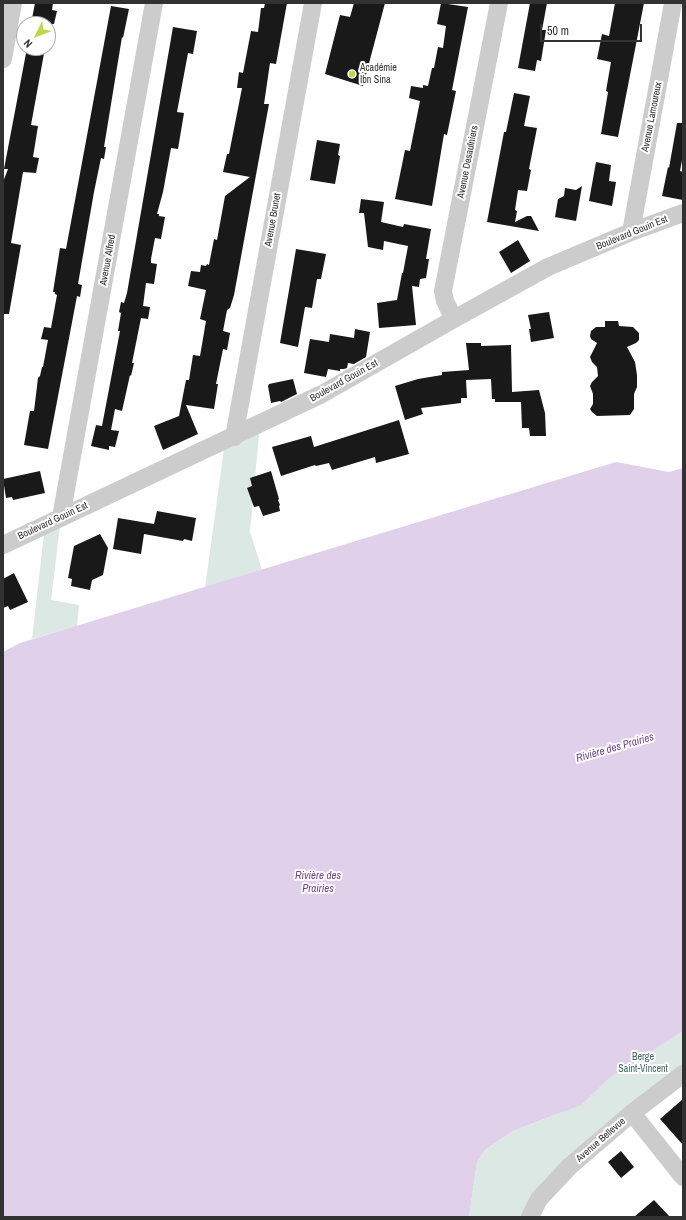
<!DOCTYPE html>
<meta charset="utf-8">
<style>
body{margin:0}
#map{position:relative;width:686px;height:1220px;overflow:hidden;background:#fff;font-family:"Archivo Narrow",sans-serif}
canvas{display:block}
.frame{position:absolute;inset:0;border:4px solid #323232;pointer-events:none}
.north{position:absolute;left:16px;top:16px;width:40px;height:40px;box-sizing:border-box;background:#fff;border:1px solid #adadad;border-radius:50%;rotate:227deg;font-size:11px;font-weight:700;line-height:16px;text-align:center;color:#323232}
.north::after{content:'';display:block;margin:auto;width:14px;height:18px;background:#c0d647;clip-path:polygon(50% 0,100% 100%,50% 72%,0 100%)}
.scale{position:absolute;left:540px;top:24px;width:102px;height:18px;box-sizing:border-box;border:2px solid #323232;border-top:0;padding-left:5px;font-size:12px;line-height:14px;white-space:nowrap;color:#323232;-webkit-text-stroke:3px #fff;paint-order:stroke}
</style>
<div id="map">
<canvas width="686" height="1220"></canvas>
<div class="frame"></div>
<div class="north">N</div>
<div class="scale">50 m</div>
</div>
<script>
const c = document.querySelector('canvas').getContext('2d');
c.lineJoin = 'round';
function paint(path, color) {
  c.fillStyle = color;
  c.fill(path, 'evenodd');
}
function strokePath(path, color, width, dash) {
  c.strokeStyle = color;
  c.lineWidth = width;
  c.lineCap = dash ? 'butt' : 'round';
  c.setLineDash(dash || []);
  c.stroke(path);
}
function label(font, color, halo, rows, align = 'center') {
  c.font = font + ' "Archivo Narrow",sans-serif';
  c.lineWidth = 4;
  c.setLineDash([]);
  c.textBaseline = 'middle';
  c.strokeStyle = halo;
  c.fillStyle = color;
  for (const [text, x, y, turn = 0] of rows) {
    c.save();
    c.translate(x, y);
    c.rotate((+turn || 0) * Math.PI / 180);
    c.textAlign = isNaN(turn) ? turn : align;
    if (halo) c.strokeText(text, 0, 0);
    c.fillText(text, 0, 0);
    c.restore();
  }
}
paint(new Path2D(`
 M260 424 250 532 262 570 205 588 225 441Z
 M61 517 51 600 79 605 77 626 32 639 45 525Z
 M683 1008V1070L530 1217H469L477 1162 485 1150 513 1131 563 1112Z`), '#dce8e4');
paint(new Path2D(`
 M616 462 669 472 683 468V1031L609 1078 581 1105 513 1131 485 1150 477 1162 469 1217H3V652L20 643Z`), '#e0d0ea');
paint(new Path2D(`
 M35 3H53L52 10 57 11 54 24H31Z
 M265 3H287L276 64 270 63 264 104H269L234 295 230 308 227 310 223 331 230 333 227 350 223 349 216 384H218L214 409 186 405 198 434 163 450 154 426 179 416 186 380H189L193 355 200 356 206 321 200 319 206 290 188 286 191 271 200 272 201 265 206 266 207 264 209 265 214 239 217 240 225 196 250 177 223 172 227 154H229L242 88H237L239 72 243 73 251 31 258 32 261 8H264Z
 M354 3H385L363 86 325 74 340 15 350 17Z
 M441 3 468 7 452 90 456 91 447 135 444 134 432 206 395 199 405 150 410 151 420 101 409 98 411 86 423 88V85L428 86 432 68H434L438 47 443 48 446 26 437 24Z
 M530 3H547L542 30H546L541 61 537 60 535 71 518 68Z
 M615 3H644L618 137 601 134 608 92 606 91 611 62 597 59 602 34 609 36Z
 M111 6 129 9 123 38 122 37 104 147H106L104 159 101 158 94 192 78 284 82 285 80 297 77 296 48 449 24 445 30 411H34L38 378 40 376 42 367H43L48 340 41 339 44 327 51 328 57 295 55 294V292H53L60 248 66 249Z
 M173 27 197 31 193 54 188 53 177 112 184 113 178 149 171 148 163 192 157 214H159V216L165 217 161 239 155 238 151 259V263L157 264 154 284 146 283 143 306 150 307 148 319 141 318 132 363H134L131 376 130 375 122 411 115 409 111 430 119 431 115 447 109 446V450L91 446 96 425 102 426 120 331H118L121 313 119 312 121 302 124 303 127 293Z
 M27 48H45L31 125 38 126 33 157 39 158 36 173 23 172 11 243 21 245 9 314H3V182L8 169H4Z
 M514 93 530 96 524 126 537 128 529 169 531 170 527 191 518 190 515 210 517 211 515 222 527 216H531L539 231 487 222 504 132H506Z
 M677 123H683V155L680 171 683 172V200L662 196 668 167 669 168Z
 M317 140 340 144 338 155 340 156 335 184 310 180Z
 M596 162 611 165 609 181 616 182 612 206 589 201Z
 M582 186 576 221 555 217 558 199 564 196 565 188 576 190Z
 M361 199 384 202 381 222 403 227 404 224 431 229 426 259H429L426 278 420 279 419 287 412 286 416 325 379 328 377 303 397 300 402 273H403L408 246 384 241 383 250 368 247 364 213H359Z
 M518 240 530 261 511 273 499 252Z
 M296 249 326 254 321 279H317L312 308 305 307 298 347 280 343Z
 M549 312 554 338 531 342 529 329H531L528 315Z
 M605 321H618L619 326 633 327 639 333V340L636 343 627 347 635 362 637 375V387L634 394V409L630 415 597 416 592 412 590 409 593 404V394L590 386 592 382 598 376 597 367 592 362 590 357 597 343 591 339 590 336 591 331 596 327H605Z
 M355 329 370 332 366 357 354 364 348 363 347 368 344 369H340V371L328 369 326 377 304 373 310 339 329 342 330 334 354 338Z
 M466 343H481V346L511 345 512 392 539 390 545 413 546 436H530L529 428H522L521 402H495V399H492L491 379 466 380 467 398H461V403L421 408 423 414 405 420 395 386 418 379 442 375V372L469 370Z
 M293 379 297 394 281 402 280 401 271 403 268 386 269 384Z
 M399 420 409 454 376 463 375 457 332 470 329 463 316 466 315 465 281 476 272 447 311 436 314 447Z
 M40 471 45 493 13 500 12 497 6 498 3 479Z
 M271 471 279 499 278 500 280 505 279 506 280 511 263 516 259 506 254 507 247 488 252 486 250 478Z
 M157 511 196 518 192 541 184 539 183 541 144 534 141 554 113 549 118 518 154 524Z
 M100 534 108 548 103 575 92 580 90 590 71 586 72 579 68 578 74 546Z
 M14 573 28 602 10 610 8 606 3 608V579Z
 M683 1099V1145L660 1119Z
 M621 1151 634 1167 621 1178 608 1162Z
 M654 1200 670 1217H634Z`), '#191919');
strokePath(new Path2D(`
 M3 59 13 3
 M631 232 673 3
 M454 319 445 301 443 291 499 3
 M234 437 313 3
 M61 517 154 3
 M3 545 322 394 454 319 548 267 631 232 683 213
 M632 1113 683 1177
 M530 1217 539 1199 570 1166 632 1113 683 1074`), '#ccc', 18);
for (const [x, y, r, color] of [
 [352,74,4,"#c0d647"]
]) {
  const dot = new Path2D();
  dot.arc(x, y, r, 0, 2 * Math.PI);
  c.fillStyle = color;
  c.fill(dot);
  strokePath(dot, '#fff', 1.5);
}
label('10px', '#323232', '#fff', [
 ["Académie",360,68],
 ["Ibn Sina",360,80]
], 'left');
label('10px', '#323232', '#fff', [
 ["Avenue Lamoureux",652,117,-79],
 ["Avenue Desaulniers",468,162,-79],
 ["Avenue Brunet",273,220,-80],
 ["Boulevard Gouin Est",632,233,-22],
 ["Avenue Alfred",108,260,-80],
 ["Boulevard Gouin Est",344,381,-29],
 ["Boulevard Gouin Est",53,521,-25],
 ["Avenue Bellevue",601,1140,-41]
]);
label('10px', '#426a61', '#fff', [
 ["Berge",643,1057],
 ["Saint-Vincent",643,1069]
]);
label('italic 11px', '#72468d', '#fff', [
 ["Rivière des Prairies",615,748,-16],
 ["Rivière des",318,876],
 ["Prairies",318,889]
]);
</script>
